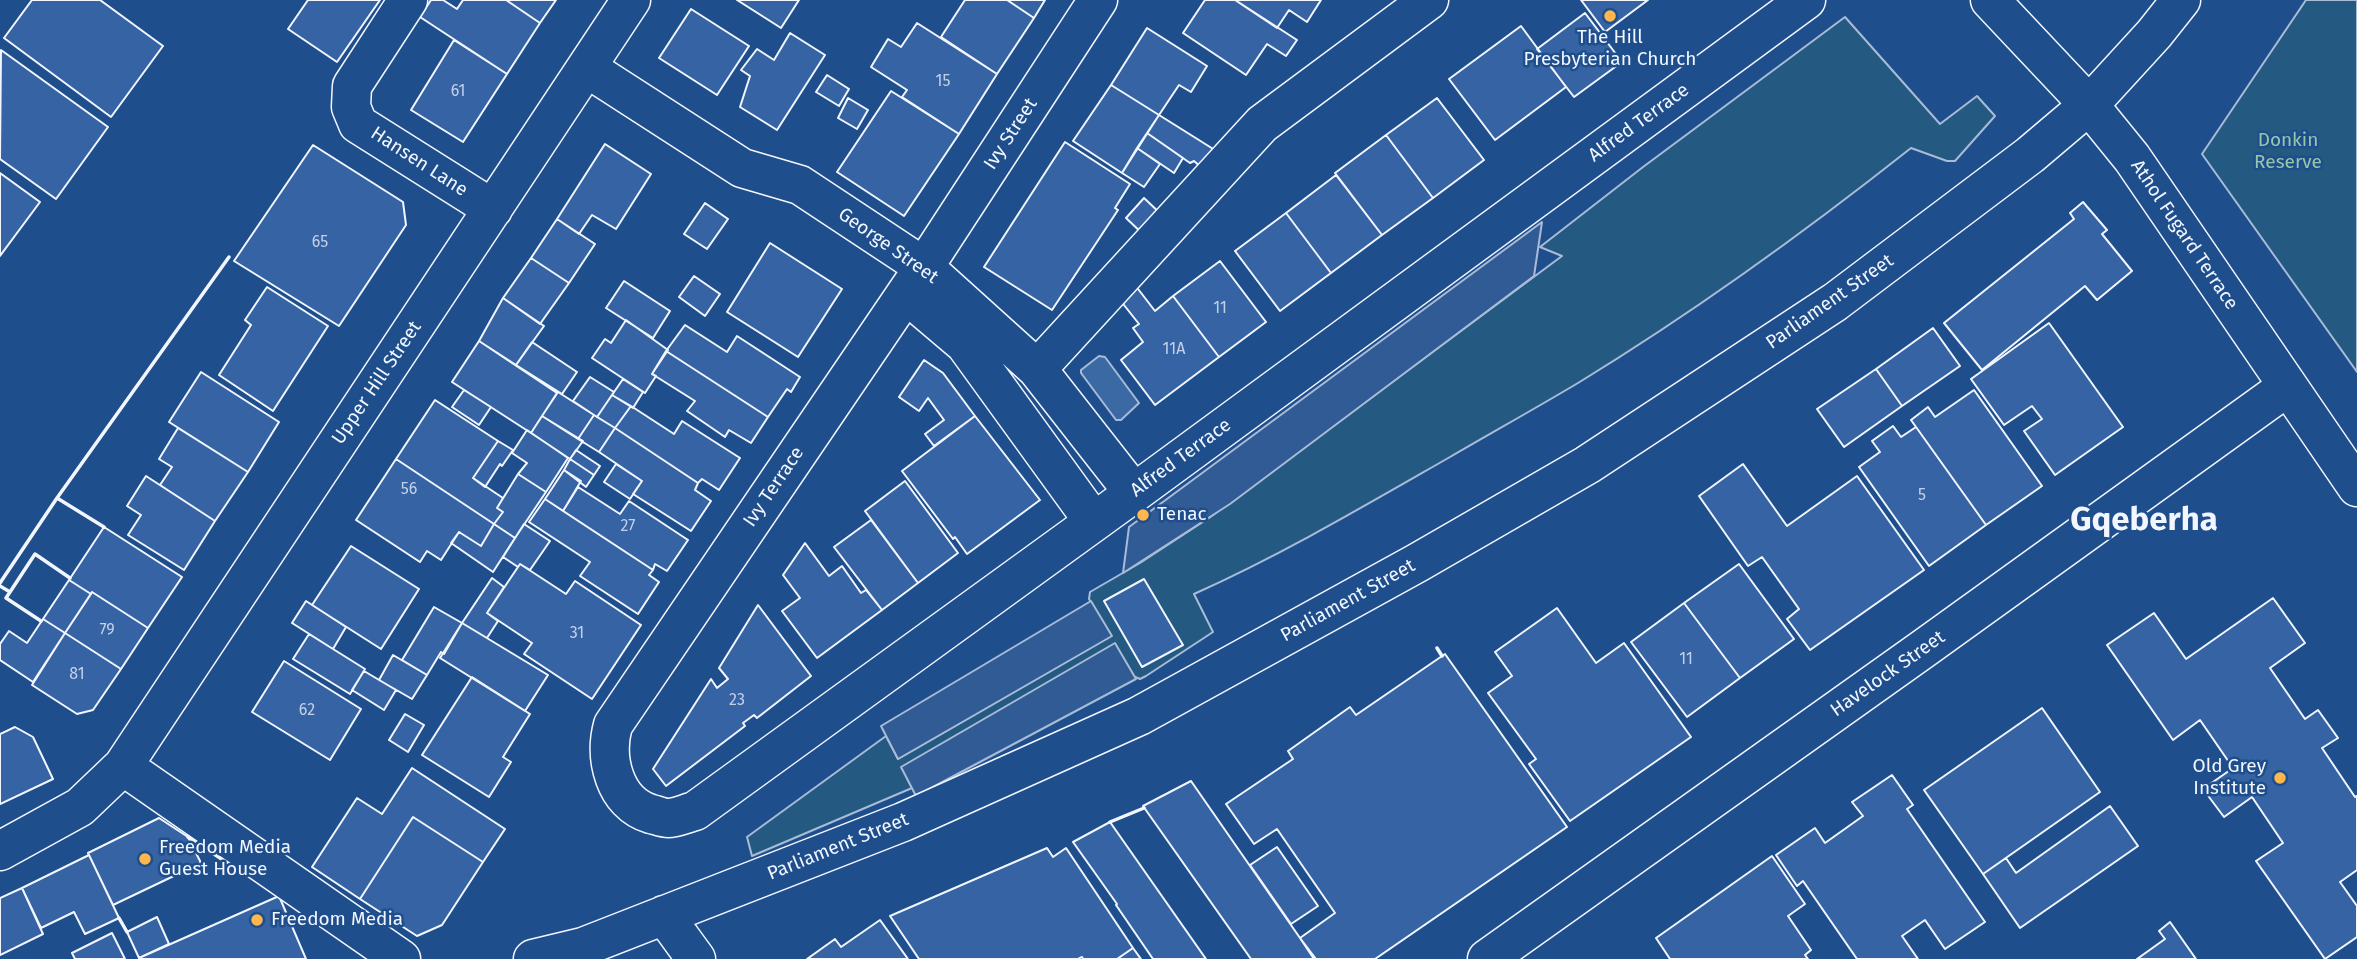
<!DOCTYPE html>
<style>
body{margin:0}
canvas{display:block;background:#1f4e8c}
</style>
<canvas width="2357" height="959"></canvas>
<script>
const c = document.querySelector('canvas').getContext('2d');
c.lineJoin = 'round';
function paint(path, color) {
  c.fillStyle = color;
  c.fill(path, 'evenodd');
}
function strokePath(path, color, width, dash) {
  c.strokeStyle = color;
  c.lineWidth = width;
  c.lineCap = dash ? 'butt' : 'round';
  c.setLineDash(dash || []);
  c.stroke(path);
}
function label(font, color, halo, rows, align = 'center') {
  c.font = font + ' "Fira Sans",sans-serif';
  c.lineWidth = 5;
  c.setLineDash([]);
  c.textBaseline = 'middle';
  c.strokeStyle = halo;
  c.fillStyle = color;
  for (const [text, x, y, turn = 0] of rows) {
    c.save();
    c.translate(x, y);
    c.rotate((+turn || 0) * Math.PI / 180);
    c.textAlign = isNaN(turn) ? turn : align;
    if (halo) c.strokeText(text, 0, 0);
    c.fillText(text, 0, 0);
    c.restore();
  }
}
const green = new Path2D(`
 M2306 0H2357V372L2202 154Z
 M1845 17 1940 124 1977 96 1995 116 1955 161H1947L1911 148C1805 232 1694 312 1578 383 1536 408 1493 432 1450 457 1366 505 1283 554 1194 594L1213 632 1146 676 1140 679 1133 676 1115 644 902 767 912 788 752 856 747 837 886 736 898 759 1111 636 1089 599 1090 592 1140 563 1209 518 1562 256 1540 247 1643 167Z`);
paint(green, '#245a82');
strokePath(green, '#a8bbd7', 2);
const parking = new Path2D(`
 M1542 222 1534 276 1230 504 1123 573 1129 527Z
 M1091 601 1112 636 898 759 881 726Z
 M1115 643 1136 679 916 796 901 767Z`);
paint(parking, '#305b95');
strokePath(parking, '#a8bbd7', 2);
const water = new Path2D(`
 M1099 356 1105 357 1139 403 1121 420H1116L1081 373V370Z`);
paint(water, '#3b69a3');
strokePath(water, '#a8bbd7', 2);
const building = new Path2D(`
 M32 0H100L163 46 111 117 4 38Z
 M308 0H380L337 62 288 29Z
 M431 0H443L457 9 463 0H506L540 23 507 74 420 17Z
 M506 0H556L540 23Z
 M737 0H799L781 28Z
 M965 0H1007L1034 18 997 74 941 37Z
 M1007 0H1045L1034 18Z
 M1205 0H1235L1297 40 1286 56 1267 44 1246 75 1183 33Z
 M1235 0H1321L1307 22 1289 10 1277 28Z
 M1581 0H1648L1605 32Z
 M691 9 749 46 717 95 659 58Z
 M1585 13 1622 62 1574 97 1537 49Z
 M917 23 997 74 959 134 902 97 907 90 871 67 888 39 901 47Z
 M1521 26 1566 87 1495 140 1449 79Z
 M1147 28 1207 66 1191 92 1179 85 1159 115 1111 85Z
 M790 33 825 55 777 130 740 107 750 76 741 70 757 49 774 60Z
 M454 40 507 74 463 142 411 110Z
 M1 50 108 127 56 199 0 159Z
 M827 75 849 89 839 106 816 92Z
 M1111 85 1159 115 1122 173 1073 141Z
 M891 91 959 134 904 216 837 172Z
 M848 98 868 110 857 129 838 118Z
 M1437 98 1484 160 1433 198 1386 135Z
 M1159 115 1218 152 1203 169 1194 161 1190 163 1147 133Z
 M1147 133 1183 158 1174 173 1137 148Z
 M1386 135 1433 198 1382 235 1335 173Z
 M1065 142 1130 184 1115 208 1118 210 1052 310 984 267Z
 M605 144 651 174 616 229 592 215 579 234 557 219Z
 M313 145 403 202 406 225 339 326 234 261Z
 M1137 148 1160 164 1144 187 1122 173Z
 M0 173 40 202 0 256Z
 M1336 175 1382 235 1331 273 1286 213Z
 M1144 198 1163 216 1145 236 1126 218Z
 M2083 202 2107 230 2102 234 2132 271 2097 300 2085 286 1982 370 1944 323 2074 219 2070 213Z
 M705 203 728 219 707 249 684 234Z
 M1286 213 1331 273 1280 311 1235 251Z
 M557 219 595 244 569 283 531 258Z
 M770 243 842 289 798 357 727 312Z
 M531 258 569 283 540 324 503 298Z
 M1220 261 1266 322 1219 357 1173 296Z
 M694 276 720 294 705 316 679 297Z
 M624 281 670 311 653 338 606 308Z
 M1135 285 1155 311 1173 296 1219 357 1155 405 1121 360 1143 342 1133 328 1139 324 1120 300Z
 M267 287 328 326 273 411 219 375 251 325 245 320Z
 M503 298 544 326 516 365 479 341Z
 M626 320 668 350 652 374 656 376 645 393 592 358 605 339 611 343Z
 M2049 323 2123 427 2055 475 2024 431 2042 419 2032 406 2004 425 1971 379Z
 M685 325 727 352 737 336 800 377 791 392 787 389 768 417 666 351Z
 M1933 328 1960 366 1902 406 1876 369Z
 M479 341 557 393 531 433 452 382Z
 M532 342 577 372 562 394 516 365Z
 M666 351 768 417 751 443 729 430 725 437 687 411 695 401 652 374Z
 M924 360 943 373 975 416 934 446 925 434 944 420 928 398 919 411 899 397Z
 M1876 369 1902 406 1844 447 1817 409Z
 M201 372 279 422 248 472 169 422Z
 M590 377 614 392 597 417 573 401Z
 M623 379 643 392 633 408 612 395Z
 M464 390 491 407 479 425 452 407Z
 M1974 390 2042 486 1986 525 1911 420 1928 407 1935 417Z
 M558 392 594 415 578 439 542 416Z
 M612 395 631 406 615 428 597 417Z
 M435 400 498 441 473 478 503 498 497 508 503 512 494 524 396 459Z
 M631 406 674 434 682 421 740 458 719 490 702 479 698 483 615 428Z
 M594 415 615 428 599 452 578 439Z
 M542 416 583 441 570 459 531 433Z
 M975 416 1040 500 967 554 955 537 953 539 902 471Z
 M1893 426 1901 437 1916 427 1986 525 1929 566 1859 467 1880 452 1872 441Z
 M178 428 248 472 215 521 160 485 172 467 159 459Z
 M615 428 698 483 695 490 711 501 691 531 633 494 642 481 599 452Z
 M527 430 568 458 546 492 518 474 527 463 512 453Z
 M498 441 513 450 502 466 500 464 485 487 473 478Z
 M576 450 600 466 594 475 570 459Z
 M396 459 494 524 481 546 459 532 441 560 427 551 420 562 356 520Z
 M570 459 594 475 586 487 564 470Z
 M616 464 642 481 630 499 604 482Z
 M1743 464 1787 526 1857 476 1924 570 1810 650 1787 619 1799 609 1762 557 1748 566 1699 496Z
 M564 470 581 481 563 511 545 499Z
 M518 474 546 492 515 538 494 524 503 512 497 508Z
 M146 476 215 521 184 570 128 535 141 515 127 506Z
 M905 481 958 553 918 583 865 511Z
 M578 487 620 514 629 501 688 540 667 571 655 564 653 570 563 511Z
 M545 499 653 570 649 575 659 582 638 614 580 576 590 562 529 522Z
 M871 520 918 583 882 610 834 547Z
 M494 524 515 538 493 572 451 543 459 532 481 546Z
 M524 524 550 541 530 570 520 564 518 567 503 557Z
 M104 527 182 577 148 628 92 592 91 594 69 580Z
 M805 543 829 576 842 566 861 593 866 590 882 610 817 658 782 611 800 598 783 575Z
 M351 546 419 589 381 649 312 605Z
 M520 564 566 594 575 581 641 625 592 699 524 654 532 643 487 613Z
 M1739 564 1794 639 1740 678 1684 603Z
 M492 578 504 587 487 613 498 621 487 638 462 623Z
 M1144 579 1183 645 1142 667 1104 601Z
 M69 580 91 594 65 633 43 619Z
 M92 592 148 628 121 669 65 633Z
 M2273 598 2305 643 2270 668 2305 719 2318 710 2338 738 2322 748 2355 797 2357 796V870L2340 882 2357 906V937L2325 959 2256 861 2283 843 2252 797 2224 817 2203 789 2233 768 2200 720 2173 740 2107 645 2154 613 2186 659Z
 M306 601 346 627 333 649 292 623Z
 M1684 603 1740 678 1687 717 1631 642Z
 M758 605 811 676 757 718 754 715 743 723 745 726 666 786 653 769 711 679 717 688 728 679 719 668Z
 M434 607 462 623 444 654 441 652 427 675 402 660Z
 M1557 608 1596 663 1624 643 1691 737 1570 821 1529 764 1536 759 1488 693 1512 676 1495 652Z
 M43 619 65 633 33 682 0 660V644L9 631 27 643Z
 M462 623 548 675 525 711 440 658Z
 M65 633 121 669 93 710 77 714 32 685Z
 M309 634 365 669 350 694 293 659Z
 M1445 654 1567 827 1375 959H1314L1300 938 1335 913 1277 829 1254 844 1226 804 1293 759 1288 751 1350 707 1356 715Z
 M393 655 427 675 412 699 379 680Z
 M284 661 361 709 330 760 252 712Z
 M364 671 396 690 384 710 352 690Z
 M472 677 530 714 503 757 511 762 489 797 422 755Z
 M2042 708 2100 792 1983 874 1924 790Z
 M405 714 424 725 408 752 389 740Z
 M15 727 33 737 53 779 0 804V734Z
 M412 768 505 829 483 862 413 817 360 899 312 867 357 798 382 814Z
 M1892 775 1913 805 1907 809 1985 922 1945 949 1925 920 1902 936 1918 959H1857L1803 881 1797 886 1776 855 1815 828 1825 843 1863 816 1852 802Z
 M1191 781 1300 938 1316 959H1251L1143 806Z
 M2110 806 2138 846 2020 928 1983 874 2006 858 2016 873Z
 M413 817 483 862 442 925 417 936 360 899Z
 M159 818 188 837 201 863 113 905 88 853Z
 M1110 822 1206 959H1153L1116 905 1117 904 1073 842Z
 M1277 847 1318 906 1291 924 1250 865Z
 M1047 848 1053 857 1066 848 1133 948 1117 959H1083L1082 957 1078 959H919L890 916Z
 M89 855 119 918 85 934 74 912 41 928 22 888Z
 M1772 856 1805 904 1788 916 1811 950 1805 955 1808 959H1670L1656 938Z
 M22 888 43 934 0 955V898Z
 M279 896 306 959H139V958Z
 M157 917 169 944 139 958 127 932Z
 M880 920 908 959H807L835 939 841 947Z
 M2170 922 2196 959H2137L2165 939 2159 931Z
 M112 933 125 959H75L72 953Z
 M1133 948 1141 959H1117Z`);
paint(building, '#3563a3');
strokePath(building, '#f2f6ff', 2);
const minor = new Path2D(`
 M408 0 352 86 351 107 358 124 493 209
 M1098 0 924 267 613 725C604 758 614 803 651 814 656 815 663 818 668 818 676 818 687 813 695 811L1134 493 1806 0
 M1990 0 2089 105 2132 158 2357 487
 M587 68 742 168 800 185 924 267 1037 369 1134 493
 M906 294 965 344 1094 522
 M1037 369 1262 124 1429 0
 M123 766 401 959
 M0 851 80 807 123 766 631 0
 M664 915 696 959
 M533 959 583 947 903 822 1139 716 1417 563 1587 465 1835 302 2030 155 2089 105 2154 34 2181 0
 M1487 959 1923 649 2287 387`);
strokePath(minor, '#f2f6ff', 41);
strokePath(minor, '#1f4e8c', 38);
strokePath(new Path2D(`
 M57 498 104 527
 M0 583 57 498 229 257
 M0 586 10 592 6 598 41 621
 M10 592 35 554 70 578
 M1437 648 1442 656
 M1110 822 1144 808
 M188 837 246 875
 M119 918 127 932`), '#f2f6ff', 3.5);
for (const [x, y, r, color] of [
 [1610,16,7,"#ffb74d"],
 [1143,515,7,"#ffb74d"],
 [2280,778,7,"#ffb74d"],
 [145,859,7,"#ffb74d"],
 [257,920,7,"#ffb74d"]
]) {
  const dot = new Path2D();
  dot.arc(x, y, r, 0, 2 * Math.PI);
  c.fillStyle = color;
  c.fill(dot);
  strokePath(dot, '#1f4e8c', 2.5);
}
label('16px', '#c3d1e8', null, [
 ["15",943,82],
 ["61",458,92],
 ["65",320,243],
 ["11",1220,309],
 ["11A",1174,350],
 ["56",409,490],
 ["5",1922,496],
 ["27",628,527],
 ["79",107,631],
 ["31",577,634],
 ["11",1686,660],
 ["81",77,675],
 ["23",737,701],
 ["62",307,711]
]);
label('19px', '#f2f6ff', '#1f4e8c', [
 ["The Hill",1610,38,"center"],
 ["Presbyterian Church",1610,60,"center"],
 ["Tenac",1157,515],
 ["Old Grey",2266,767,"right"],
 ["Institute",2266,789,"right"],
 ["Freedom Media",159,848],
 ["Guest House",159,870],
 ["Freedom Media",271,920]
], 'left');
label('19px', '#f2f6ff', '#1f4e8c', [
 ["Alfred Terrace",1639,123,-36],
 ["Ivy Street",1011,134,-57],
 ["Hansen Lane",419,162,33],
 ["Athol Fugard Terrace",2184,235,56],
 ["George Street",888,246,35],
 ["Parliament Street",1830,302,-35],
 ["Upper Hill Street",377,383,-56],
 ["Alfred Terrace",1181,458,-36],
 ["Ivy Terrace",774,487,-56],
 ["Parliament Street",1348,601,-29],
 ["Havelock Street",1888,674,-35],
 ["Parliament Street",838,847,-22]
]);
label('19px', '#97c8a6', '#1f4e8c', [
 ["Donkin",2288,141],
 ["Reserve",2288,163]
]);
label('bold 33px', '#f2f6ff', '#1f4e8c', [
 ["Gqeberha",2144,521]
]);
</script>
